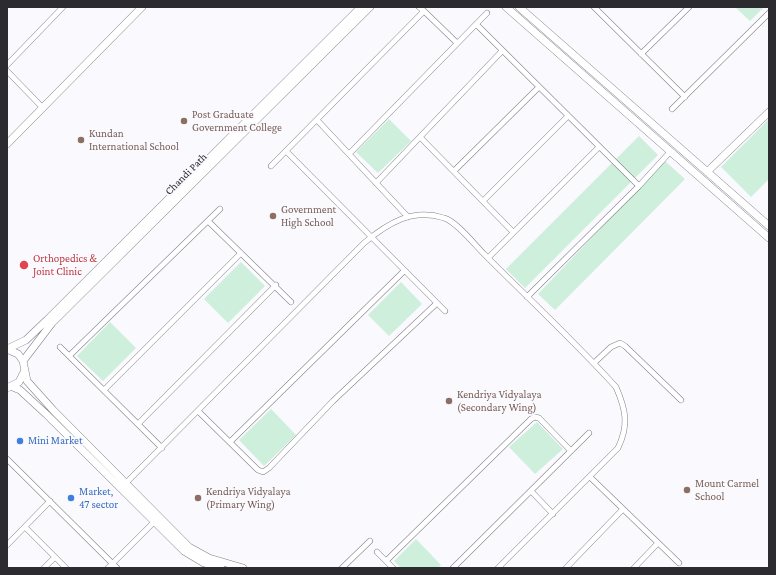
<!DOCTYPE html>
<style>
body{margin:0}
#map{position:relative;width:776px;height:575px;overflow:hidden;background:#f9f9fe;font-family:"Crimson Pro",serif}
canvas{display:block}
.frame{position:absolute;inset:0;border:8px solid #2c2c30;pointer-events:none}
</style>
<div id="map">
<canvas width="776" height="575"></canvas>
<div class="frame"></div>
</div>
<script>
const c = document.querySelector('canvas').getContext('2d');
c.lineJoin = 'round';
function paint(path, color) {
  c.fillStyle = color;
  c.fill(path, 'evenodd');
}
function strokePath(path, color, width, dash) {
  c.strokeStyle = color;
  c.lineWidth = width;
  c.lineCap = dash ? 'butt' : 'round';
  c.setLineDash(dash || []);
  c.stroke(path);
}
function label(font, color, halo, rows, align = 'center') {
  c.font = font + ' "Crimson Pro",serif';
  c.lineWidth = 4;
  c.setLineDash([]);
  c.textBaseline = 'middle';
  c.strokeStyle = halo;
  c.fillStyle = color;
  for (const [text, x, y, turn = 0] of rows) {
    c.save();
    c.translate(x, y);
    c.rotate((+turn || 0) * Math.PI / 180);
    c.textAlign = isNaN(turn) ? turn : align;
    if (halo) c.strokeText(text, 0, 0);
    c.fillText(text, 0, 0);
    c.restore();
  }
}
paint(new Path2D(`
 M735 7H764L750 21Z
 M389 119 411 141 378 173 356 152Z
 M769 119V179L751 197 721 167Z
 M639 136 658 155 525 288 506 269Z
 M665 161 685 179 555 310 538 294Z
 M241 262 265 286 228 323 204 299Z
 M401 282 422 304 389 336 368 315Z
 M110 322 136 348 103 381 77 356Z
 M271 409 296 435 264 466 239 440Z
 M537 422 563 449 535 474 509 447Z
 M416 539 441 565 438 568H401L394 561Z`), '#cdefdc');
const street = new Path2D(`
 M419 7 424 11
 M594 7 685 97
 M476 24 639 186
 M641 54 689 7
 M7 65 63 7
 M7 71 43 108
 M672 109 769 13
 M317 120 408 217
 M420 137 513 232
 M286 151 445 311
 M349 154 487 13
 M271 166 424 11 457 43
 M454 171 539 87
 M376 183 502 51
 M483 201 568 116
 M208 221 291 302
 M488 258 599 147
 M527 297 639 186 670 152
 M60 347 162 448
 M69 356 220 209
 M594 363 611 347 620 343 625 346 681 400
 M104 390 241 253
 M198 411 258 470 263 472 269 468 333 401 437 303
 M138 424 276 285
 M230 442 404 271
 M7 459 117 568
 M590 477 679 563
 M124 485 364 243C388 223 412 208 444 218 456 221 474 244 484 254 528 298 574 341 616 387 626 410 629 425 618 448L498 568
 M531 491 553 514
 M25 527 66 568
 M7 545 50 501
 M377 552 393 568
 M386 561 531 419 535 417 539 418 571 451
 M44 568 55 557
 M108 568 157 519
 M342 568 370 541
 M453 568 589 433
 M566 568 623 509
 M634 568 658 543`);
const secondary = new Path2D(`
 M506 7 769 238
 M519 7 769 226
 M7 144 142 7
 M707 172 769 112
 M7 349 26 340 47 320 361 7
 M7 349 18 354 23 361 27 381 53 410 189 547 209 558 243 568
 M23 361 52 323 370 7
 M13 387 20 390 46 414 184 551 204 563 221 568
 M7 388 19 382 24 372`);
strokePath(street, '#80818a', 6);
strokePath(secondary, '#80818a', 8);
strokePath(street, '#fff', 5);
strokePath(secondary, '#fff', 7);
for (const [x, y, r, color] of [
 [184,121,4,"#8d6e63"],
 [81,140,4,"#8d6e63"],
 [273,216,4,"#8d6e63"],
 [24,265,5,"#e0444e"],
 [449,401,4,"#8d6e63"],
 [20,441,4,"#3f7fe0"],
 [687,490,4,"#8d6e63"],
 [71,498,4,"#3f7fe0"],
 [198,498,4,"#8d6e63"]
]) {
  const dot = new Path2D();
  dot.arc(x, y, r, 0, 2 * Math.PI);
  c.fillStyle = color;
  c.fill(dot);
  strokePath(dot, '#f9f9fe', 1.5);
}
label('11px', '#785e54', '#f9f9fe', [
 ["Post Graduate",192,115],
 ["Government College",192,128],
 ["Kundan",89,134],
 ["International School",89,147],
 ["Government",281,210],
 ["High School",281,223],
 ["Kendriya Vidyalaya",457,395],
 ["(Secondary Wing)",457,408],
 ["Mount Carmel",695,484],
 ["School",695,497],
 ["Kendriya Vidyalaya",206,492],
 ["(Primary Wing)",206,505]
], 'left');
label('11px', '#2c2c30', '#f9f9fe', [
 ["Chandi Path",186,174,-45]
]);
label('11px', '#be3a42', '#f9f9fe', [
 ["Orthopedics &",33,259],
 ["Joint Clinic",33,272]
], 'left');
label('11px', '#366cbe', '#f9f9fe', [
 ["Mini Market",28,441],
 ["Market,",79,492],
 ["47 sector",79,505]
], 'left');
</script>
